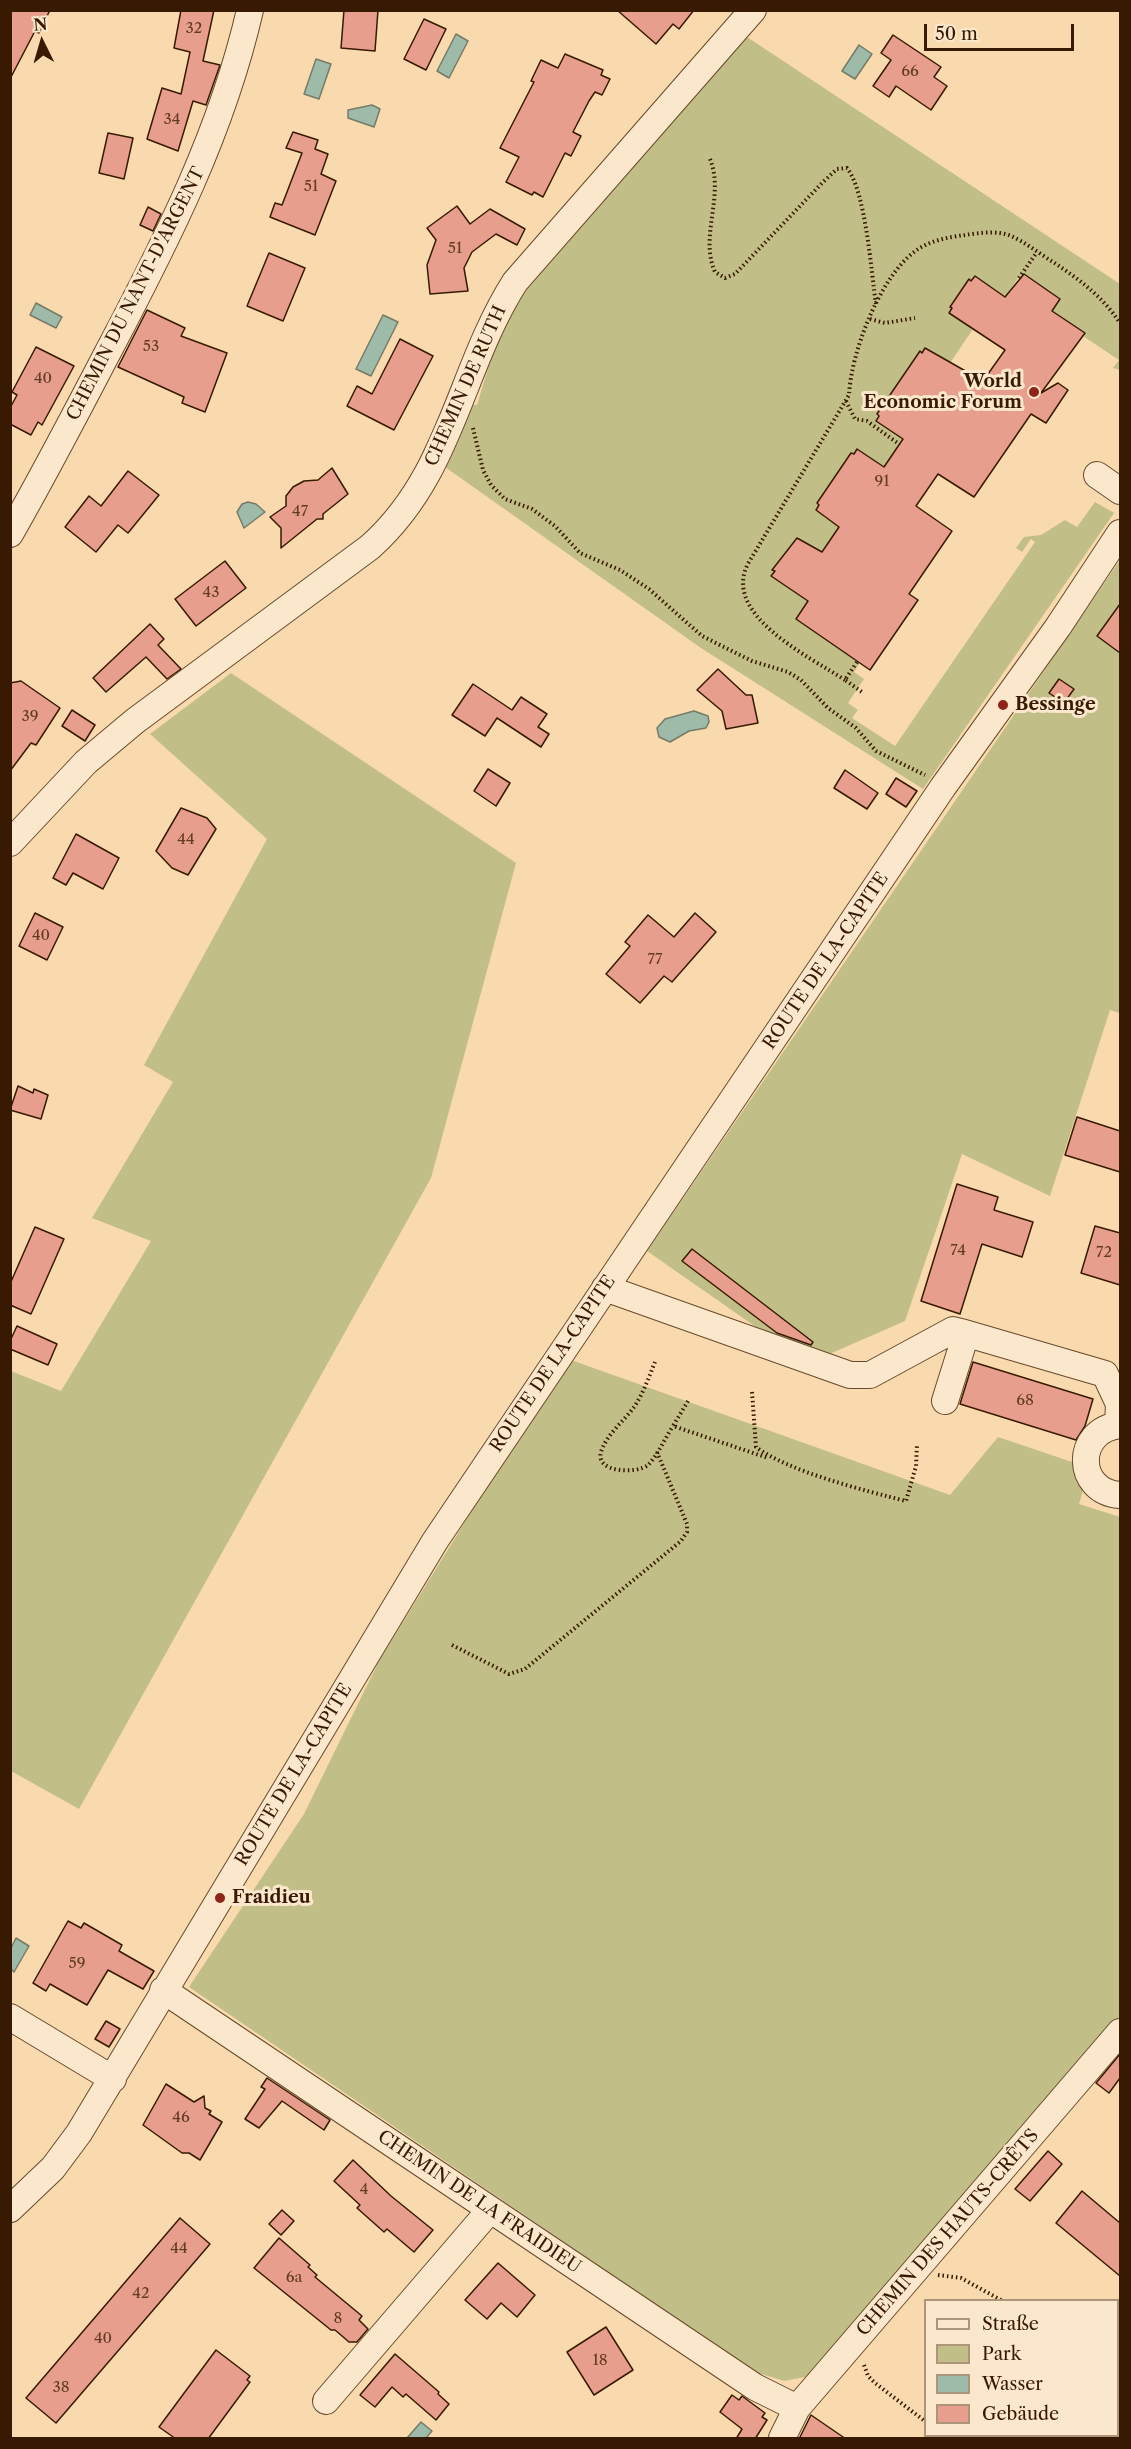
<!DOCTYPE html>
<meta charset="utf-8">
<style>
body{margin:0}
#map{position:relative;width:1131px;height:2449px;overflow:hidden;background:#f9daaf;font-family:"Libre Caslon Text",serif}
canvas{display:block}
.frame{position:absolute;inset:0;border:12px solid #371a01;pointer-events:none}
.legend{position:absolute;left:924px;top:2299px;width:195px;height:138px;box-sizing:border-box;background:#fbe7cb;border:2px solid #ad957a;margin:0;padding:8px 10px;list-style:none;font-size:18px;color:#371a01}
.legend li{display:flex;align-items:center;gap:12px;height:30px}
.legend b{width:30px;border:2px solid #ad957a}
.north{position:absolute;left:12px;top:12px;width:60px;height:60px;-webkit-text-stroke:4px #fbe7cb;paint-order:stroke;rotate:355deg;font-size:16px;font-weight:700;line-height:24px;text-align:center;color:#371a01}
.north::after{content:'';display:block;margin:auto;width:21px;height:27px;background:#371a01;clip-path:polygon(50% 0,100% 100%,50% 72%,0 100%)}
.scale{position:absolute;left:924px;top:24px;width:150px;height:27px;box-sizing:border-box;border:3px solid #371a01;border-top:0;padding-left:8px;font-size:18px;line-height:21px;white-space:nowrap;color:#371a01;-webkit-text-stroke:4px #fbe7cb;paint-order:stroke}
</style>
<div id="map">
<canvas width="1131" height="2449"></canvas>
<div class="frame"></div>
<ul class="legend">
<li><b style="height:8px;background:#fbe7cb"></b>Straße</li>
<li><b style="height:16px;background:#c2be87"></b>Park</li>
<li><b style="height:16px;background:#9ebbaa"></b>Wasser</li>
<li><b style="height:16px;background:#e89e8d"></b>Gebäude</li>
</ul>
<div class="north">N</div>
<div class="scale">50 m</div>
</div>
<script>
const c = document.querySelector('canvas').getContext('2d');
c.lineJoin = 'round';
function paint(path, color) {
  c.fillStyle = color;
  c.fill(path, 'evenodd');
}
function strokePath(path, color, width, dash) {
  c.strokeStyle = color;
  c.lineWidth = width;
  c.lineCap = dash ? 'butt' : 'round';
  c.setLineDash(dash || []);
  c.stroke(path);
}
function label(font, color, halo, rows, align = 'center') {
  c.font = font + ' "Libre Caslon Text",serif';
  c.lineWidth = 6;
  c.setLineDash([]);
  c.textBaseline = 'middle';
  c.strokeStyle = halo;
  c.fillStyle = color;
  for (const [text, x, y, turn = 0] of rows) {
    c.save();
    c.translate(x, y);
    c.rotate((+turn || 0) * Math.PI / 180);
    c.textAlign = isNaN(turn) ? turn : align;
    if (halo) c.strokeText(text, 0, 0);
    c.fillText(text, 0, 0);
    c.restore();
  }
}
paint(new Path2D(`
 M747 37 1120 284V370L1113 368 1119 360 1083 336 1085 333 1051 312 1060 299 1024 274 1020 279 1018 278 1005 297 975 276 971 281 969 279 950 306 952 308 949 313 973 329 950 363 926 348 922 353 919 352 877 414 876 421 903 439 884 467 857 449 854 454 851 453 817 503 819 505 816 510 839 527 822 552 797 538 772 569 775 571 771 576 808 601 796 619 860 663 854 672 864 679 848 703 858 710 852 718 895 746 1035 542 1031 539 1022 552 1016 548 1024 537 1041 535 1065 520 1077 527 1095 502 1114 513 923 789 701 648 445 467 472 405H477L495 345 519 299Z
 M1120 560V1013L1110 1010 1050 1196 962 1154 905 1321 825 1356 776 1341 647 1251Z
 M231 673 516 863 431 1178 79 1809 11 1771V1371L61 1391 151 1241 92 1218 173 1082 144 1065 267 839 150 734Z
 M571 1360 950 1495 998 1437 1078 1464 1085 1484 1079 1504 1120 1517V2016L810 2376 784 2381 755 2372 189 1987 304 1814 379 1661 489 1483Z`), '#c2be87');
const water = new Path2D(`
 M456 34 468 41 449 78 437 71Z
 M859 45 872 54 855 79 842 71Z
 M316 59 331 64 319 99 304 94Z
 M372 105 380 109 374 127 348 118V110Z
 M36 303 62 317 56 328 30 315Z
 M383 315 398 322 371 376 356 369Z
 M248 502 256 504 265 512 244 528 237 512 242 504Z
 M694 711 708 716 709 722 706 728 689 731 670 742 659 737 657 728 665 719Z
 M16 1938 29 1946 14 1972 11 1969V1948Z
 M421 2422 432 2431 426 2438H407Z`);
paint(water, '#9ebbaa');
strokePath(water, '#757b66', 1.5);
const building = new Path2D(`
 M10 10H50L39 33 35 31 10 79Z
 M181 10H214L203 61 220 65 206 105 193 101 178 151 147 139 162 88 181 94 190 52 174 48Z
 M344 10H378L375 51 341 48Z
 M617 10H694L679 29 673 24 656 44Z
 M424 19 446 29 426 70 404 59Z
 M893 35 941 67 934 77 947 86 931 110 896 86 889 97 873 86 891 60 881 53Z
 M565 54 603 70 601 75 610 79 602 95 595 92 589 101 573 132 581 136 571 156 565 153 543 197 534 192 532 195 506 182 519 157 500 148 534 82 531 81 541 60 558 68Z
 M293 132 318 140 315 149 328 154 321 174 336 181 315 235 270 217 275 203 282 205 302 153 286 148Z
 M108 133 133 138 124 179 99 173Z
 M457 206 470 224 490 209 525 229 517 245 496 234 472 252 464 268 468 291 430 294 427 265 436 240 427 228Z
 M148 207 161 214 153 231 140 225Z
 M269 253 305 268 283 321 247 306Z
 M1024 274 1060 299 1052 311 1085 333 1041 393 1058 383 1068 390 1046 423 1031 414 974 497 938 474 916 506 952 531 909 594 918 600 870 670 796 619 808 601 771 576 775 571 772 570 797 538 822 552 839 527 816 510 819 505 817 503 851 453 854 454 857 449 884 467 903 439 876 421 879 416 877 414 920 351 922 353 925 348 983 381 1005 350 949 313 952 308 950 307 969 279 971 281 975 276 1005 297Z
 M147 310 185 328 181 336 227 353 205 412 182 403 184 397 118 367Z
 M400 339 433 356 394 430 347 406 357 386 372 394Z
 M36 347 74 366 42 425 38 422 31 435 10 424V408L17 395 12 392Z
 M332 468 348 494 323 514V519H317L281 548V528L270 517 286 506V496L293 487 304 481 318 480Z
 M128 471 159 495 128 533 118 525 96 552 65 527 89 496 101 506Z
 M225 561 246 588 196 626 175 599Z
 M1120 604V653L1097 636Z
 M150 624 164 639 158 645 181 669 167 679 146 657 106 692 93 678Z
 M718 669 746 695H752L758 723 726 729 722 711 697 690Z
 M1059 679 1074 689 1064 703 1049 693Z
 M21 681 60 708 36 745 31 743 10 771V683Z
 M473 684 512 710 521 697 547 714 538 727 549 734 541 747 497 718 485 736 452 715Z
 M72 710 95 725 85 741 62 726Z
 M488 769 510 783 496 806 474 791Z
 M845 770 878 793 867 809 834 788Z
 M896 778 917 791 906 807 886 794Z
 M181 808 207 818 216 829 188 875 172 868 156 851Z
 M76 834 119 858 103 889 73 873 66 885 53 878Z
 M35 913 63 927 47 960 19 946Z
 M695 913 716 932 672 982 664 976 640 1003 606 974 630 946 625 942 648 915 674 937Z
 M18 1086 33 1093 34 1089 48 1095 41 1119 10 1110Z
 M1077 1117 1120 1131V1172L1065 1155Z
 M957 1184 998 1197 994 1210 1033 1222 1022 1257 982 1244 960 1314 921 1301Z
 M1095 1226 1120 1233V1285L1081 1273Z
 M35 1227 64 1239 31 1314 10 1305V1284Z
 M692 1249 813 1342 811 1345 777 1333 682 1261Z
 M17 1326 57 1344 48 1365 10 1349V1341Z
 M973 1362 1093 1399 1085 1426 1076 1440 960 1404Z
 M68 1921 81 1928 84 1923 122 1945 119 1951 154 1971 143 1989 108 1970 87 2005 50 1984 46 1991 33 1983Z
 M106 2021 120 2029 109 2047 95 2039Z
 M1120 2054V2078L1109 2093 1096 2083Z
 M267 2078 330 2120 324 2130 282 2101 259 2128 245 2119 265 2089 261 2087Z
 M166 2084 194 2102 204 2096 205 2108 211 2111 209 2114 222 2122 200 2160 189 2153H182L143 2125Z
 M1048 2151 1062 2164 1030 2201 1015 2189Z
 M353 2160 391 2196 433 2230 414 2252 387 2229 384 2232 357 2208 360 2205 334 2181Z
 M1082 2191 1120 2223V2276L1056 2223Z
 M282 2210 294 2221 281 2235 269 2224Z
 M180 2218 210 2244 56 2423 26 2398Z
 M279 2238 310 2265 308 2267 317 2275 315 2277 362 2316 359 2320 368 2329 357 2342H349L335 2330H331L254 2268Z
 M498 2263 535 2295 517 2317 501 2303 487 2319 465 2300Z
 M606 2327 633 2370 594 2395 567 2352Z
 M216 2350 250 2376 247 2380 250 2382 208 2439H176L159 2427Z
 M395 2354 439 2392 438 2394 449 2404 436 2420 406 2394 403 2397 392 2387 375 2407 360 2395Z
 M732 2395 739 2400 742 2396 765 2413 762 2417 767 2420 755 2439H736L742 2429 720 2412Z
 M811 2415 846 2439H799Z`);
paint(building, '#e89e8d');
strokePath(building, '#371a01', 1.5);
const minor = new Path2D(`
 M1097 475 1120 491
 M10 534C45 473 77 411 109 350 167 240 222 132 250 10
 M10 843 86 762 135 721 370 547C452 474 459 370 515 282L753 10
 M605 1288 850 1375H870L953 1330 961 1332 1105 1374 1119 1404 1118 1425
 M945 1401 966 1334
 M1120 1425C1074 1430 1075 1492 1120 1495
 M163 1990 755 2387 797 2408
 M10 2017 113 2079
 M10 2209 53 2168 79 2133 435 1541 943 787 1058 627 1120 533
 M326 2401 490 2210
 M782 2438 797 2408 1120 2032`);
strokePath(minor, '#684a2c', 28);
strokePath(new Path2D(`
 M710 159C725 196 699 236 715 272L725 278 735 274 823 182 837 169 847 168C866 192 871 272 876 304
 M1019 278 1037 252
 M870 319 885 323 915 318
 M846 401 855 419 867 421 899 444
 M473 428 483 470 491 485 505 499 532 509 555 526 580 553 620 570 649 589 702 636 752 661 788 672 801 680 828 708 856 728 876 751 925 775
 M857 662 845 680 862 692
 M845 680C810 657 719 614 749 562L849 395C851 353 879 279 914 252 928 241 948 237 965 235 979 233 997 230 1011 236 1025 242 1040 254 1053 262 1079 279 1103 297 1120 323
 M655 1362C649 1377 643 1394 634 1407 624 1421 606 1435 601 1452 595 1473 637 1474 648 1465 658 1455 665 1438 673 1426
 M752 1392 756 1447C787 1471 866 1491 906 1501L916 1466 917 1445
 M688 1401 673 1426 768 1458
 M452 1645 509 1674 525 1669 681 1541 687 1532V1524L657 1452
 M938 2275 961 2278 1001 2300
 M864 2365 868 2376 875 2383 926 2422`), '#371a01', 4, [1.5, 3]);
strokePath(minor, '#fbe7cb', 26);
for (const [x, y, r, color] of [
 [1034,392,6,"#8f2418"],
 [1003,705,6,"#8f2418"],
 [220,1898,6,"#8f2418"]
]) {
  const dot = new Path2D();
  dot.arc(x, y, r, 0, 2 * Math.PI);
  c.fillStyle = color;
  c.fill(dot);
  strokePath(dot, '#fbe7cb', 2);
}
label('15px', '#633b24', null, [
 ["32",194,29],
 ["66",910,72],
 ["34",172,120],
 ["51",311,187],
 ["51",455,249],
 ["53",151,347],
 ["40",43,379],
 ["91",882,482],
 ["47",300,512],
 ["43",211,593],
 ["39",30,717],
 ["44",186,840],
 ["40",41,936],
 ["77",655,960],
 ["74",958,1251],
 ["72",1104,1253],
 ["68",1025,1401],
 ["59",77,1964],
 ["46",181,2118],
 ["4",364,2190],
 ["44",179,2249],
 ["6a",294,2278],
 ["42",141,2294],
 ["8",338,2319],
 ["40",103,2339],
 ["18",600,2361],
 ["38",61,2388]
]);
label('18px', '#371a01', '#fbe7cb', [
 ["CHEMIN DU NANT-D'ARGENT",136,294,-63],
 ["CHEMIN DE RUTH",466,386,-66],
 ["ROUTE DE LA-CAPITE",826,961,-56],
 ["ROUTE DE LA-CAPITE",553,1364,-56],
 ["ROUTE DE LA-CAPITE",294,1775,-59],
 ["CHEMIN DE LA FRAIDIEU",479,2202,34],
 ["CHEMIN DES HAUTS-CRÊTS",948,2233,-49]
]);
label('bold 18px', '#371a01', '#fbe7cb', [
 ["World",1022,382,"right"],
 ["Economic Forum",1022,403,"right"],
 ["Bessinge",1015,705],
 ["Fraidieu",232,1898]
], 'left');
</script>
